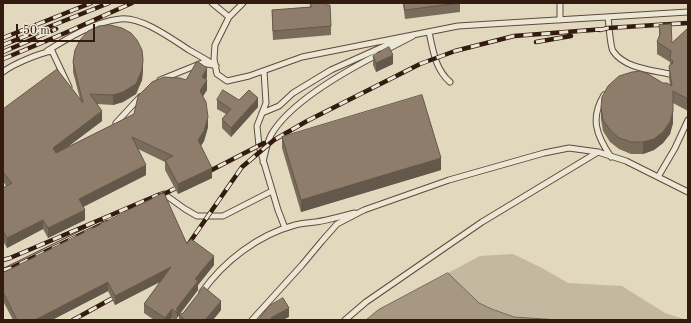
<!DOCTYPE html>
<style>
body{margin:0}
#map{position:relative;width:691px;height:323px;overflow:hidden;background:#e1d8be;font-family:"Old Standard TT",serif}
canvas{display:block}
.frame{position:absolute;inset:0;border:4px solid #341b10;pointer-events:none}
.scale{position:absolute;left:16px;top:24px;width:79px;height:18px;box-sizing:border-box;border:2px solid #341b10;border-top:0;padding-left:5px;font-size:12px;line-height:14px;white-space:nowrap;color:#341b10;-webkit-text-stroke:3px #ece6d5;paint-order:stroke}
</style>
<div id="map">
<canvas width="691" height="323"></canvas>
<div class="frame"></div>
<div class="scale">50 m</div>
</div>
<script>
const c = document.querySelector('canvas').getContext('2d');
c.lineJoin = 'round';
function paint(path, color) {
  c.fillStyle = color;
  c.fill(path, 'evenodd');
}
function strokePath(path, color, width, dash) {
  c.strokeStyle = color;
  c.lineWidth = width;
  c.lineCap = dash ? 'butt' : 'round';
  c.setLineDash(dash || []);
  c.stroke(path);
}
paint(new Path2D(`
 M513 254 542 268 568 283 622 286 665 313 687 320H559L514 317 479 303 448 273 480 256Z`), '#c4b8a0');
const water = new Path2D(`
 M448 273 479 303 492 309 514 317 559 320H366L378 310Z`);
paint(water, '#a69883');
strokePath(water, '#786655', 1);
const service = new Path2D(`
 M212 3 229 17
 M243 3 229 17 215 45 214 59 217 74 227 81 249 76 302 57 458 26 688 12
 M560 3V20
 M608 17C609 24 610 46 613 51 624 68 651 70 669 74
 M429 32C433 50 435 69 450 82
 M47 51C68 38 94 22 120 19 141 16 172 39 189 50 198 55 207 60 216 66
 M384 51 413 36
 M264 71 266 103 257 126 259 146 278 210 285 228
 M3 72C13 64 40 53 52 51L69 87
 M160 80 202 63 213 65
 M604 95C590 118 596 135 611 157
 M262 113 279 106 293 93 331 70 398 40
 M116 123 140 97
 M263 162C265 153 267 143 271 135 290 102 344 72 377 55
 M658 177 675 148 688 120
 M159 196 164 194 185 209 197 216H223L272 191
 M3 272 101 224
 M202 292C224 261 258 235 295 225 302 223 309 223 316 222 329 220 342 216 355 213
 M252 320 302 265 322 241 337 224 364 210 449 180 544 153 569 148 598 152
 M345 320 366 302 482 222 598 152 626 161 688 192`);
strokePath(service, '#5f4a3c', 7);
strokePath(service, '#ece6d5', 5);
const rail = new Path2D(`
 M600 30 608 28 688 23
 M3 38 91 3
 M536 42 571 36
 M3 45 109 3
 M3 52 56 29
 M3 59 65 33 132 3
 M202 175 264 143
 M154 199 184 184
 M185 249 242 167 274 140 307 121 420 64 455 51 514 36 605 29
 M3 260 10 258 158 195
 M3 270 11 268 107 222
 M73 320 122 293`);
strokePath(rail, '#341b10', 4.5);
strokePath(rail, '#ece6d5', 3, [9]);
paint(new Path2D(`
 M310 3H326L331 26V35L273 40 272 19V10L310 7Z
 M403 3H460V12L405 19Z
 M659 25 672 43 688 28V111L673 103V123L670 134 663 143 654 150 643 154H631L619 149 610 142 603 131 601 119V107L663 83 670 85 669 78 670 62 657 54V42L659 37Z
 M373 56 393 64 376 72 373 65Z
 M73 62 143 69 142 80 136 94 123 102 113 105 97 104 102 121 66 148 134 114 186 80 207 77 206 80 207 90 203 96 208 127 204 141 201 146 212 178 178 194 165 170V162L138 149 146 175 83 207 85 220 48 238 43 229 7 248 3 241V188L6 186 3 181V109L80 99 73 72Z
 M217 100H239L258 107 231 137 222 128V119L226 114 217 109Z
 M282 137 441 170 301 212 282 148Z
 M187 244 214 265 198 285V290L179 314 221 310 213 320H179V315L177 318V320H174L172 318 170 320H154L144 313V304L160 282 115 305 108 291 52 320H13L3 301V273Z`), '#7a6c5b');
paint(new Path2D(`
 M393 55V64L376 72V63Z
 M143 60V69L142 80 136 94 123 102 113 105V95Z
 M207 68V77L202 87V77Z
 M207 80V90L200 101V91Z
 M258 98V107L231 137V128Z
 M102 111V121L53 158V148Z
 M673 111V123L670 134 663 143 654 150 643 154V142Z
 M208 117V127L204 141 198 150V140Z
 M441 158V170L301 212V200Z
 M146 165V175L79 209V199Z
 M212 168V178L178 194V184Z
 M85 210V220L48 238V228Z
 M43 220V229L7 248V238Z
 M214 256V265L198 285V290L177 318V320V308L195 279Z
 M171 267V276L115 305V296Z
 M108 282V291L52 320H35Z
 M221 301V310L213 320H205Z
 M289 308V317L283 320H270L272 317Z
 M172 309V318L170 320H165V318Z`), '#63584a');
const building = new Path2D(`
 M310 3H326V5H330L331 26 273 31 272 10 311 7Z
 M404 3H460L405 10Z
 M671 24 672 43 688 28V99L673 91V111L670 122 663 132 654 139 643 142H631L619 138 610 130 603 120 601 107 602 97 608 86 619 76 632 72 640 71 648 74 663 83H667L672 86 669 66 673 63 672 60 670 59 671 51 657 42 660 34 659 25Z
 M110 25 122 28 131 33 137 40 142 50 143 60 142 70 136 84 123 92 113 95 90 94 102 111 53 148 56 153 134 114 138 96 152 82 164 77 180 78 186 80 197 61 207 68 202 77 207 80 200 91 206 102 208 117 204 131 198 140 212 168 178 184 165 160 173 156 132 137 146 165 79 199 85 210 48 228 43 220 7 238 3 231V188L12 183 3 172V109L57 69 83 103 73 62 75 50 80 40 88 31 99 26Z
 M389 47 393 55 376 63 373 56Z
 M223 90 239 100 249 90 258 98 231 128 222 119 231 109 217 100Z
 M422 95 441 158 301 200 282 137Z
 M164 193 187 244 191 239 214 256 195 279 198 281 177 308V313L172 309 165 318 144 304 171 267 115 296 108 282 35 320H17L3 292V273Z
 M204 287 221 301 205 320H185L179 315 183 313Z
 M283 298 289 308 272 317 270 320H258L269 306Z`);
paint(building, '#8e7d6a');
strokePath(building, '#63584a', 1);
</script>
